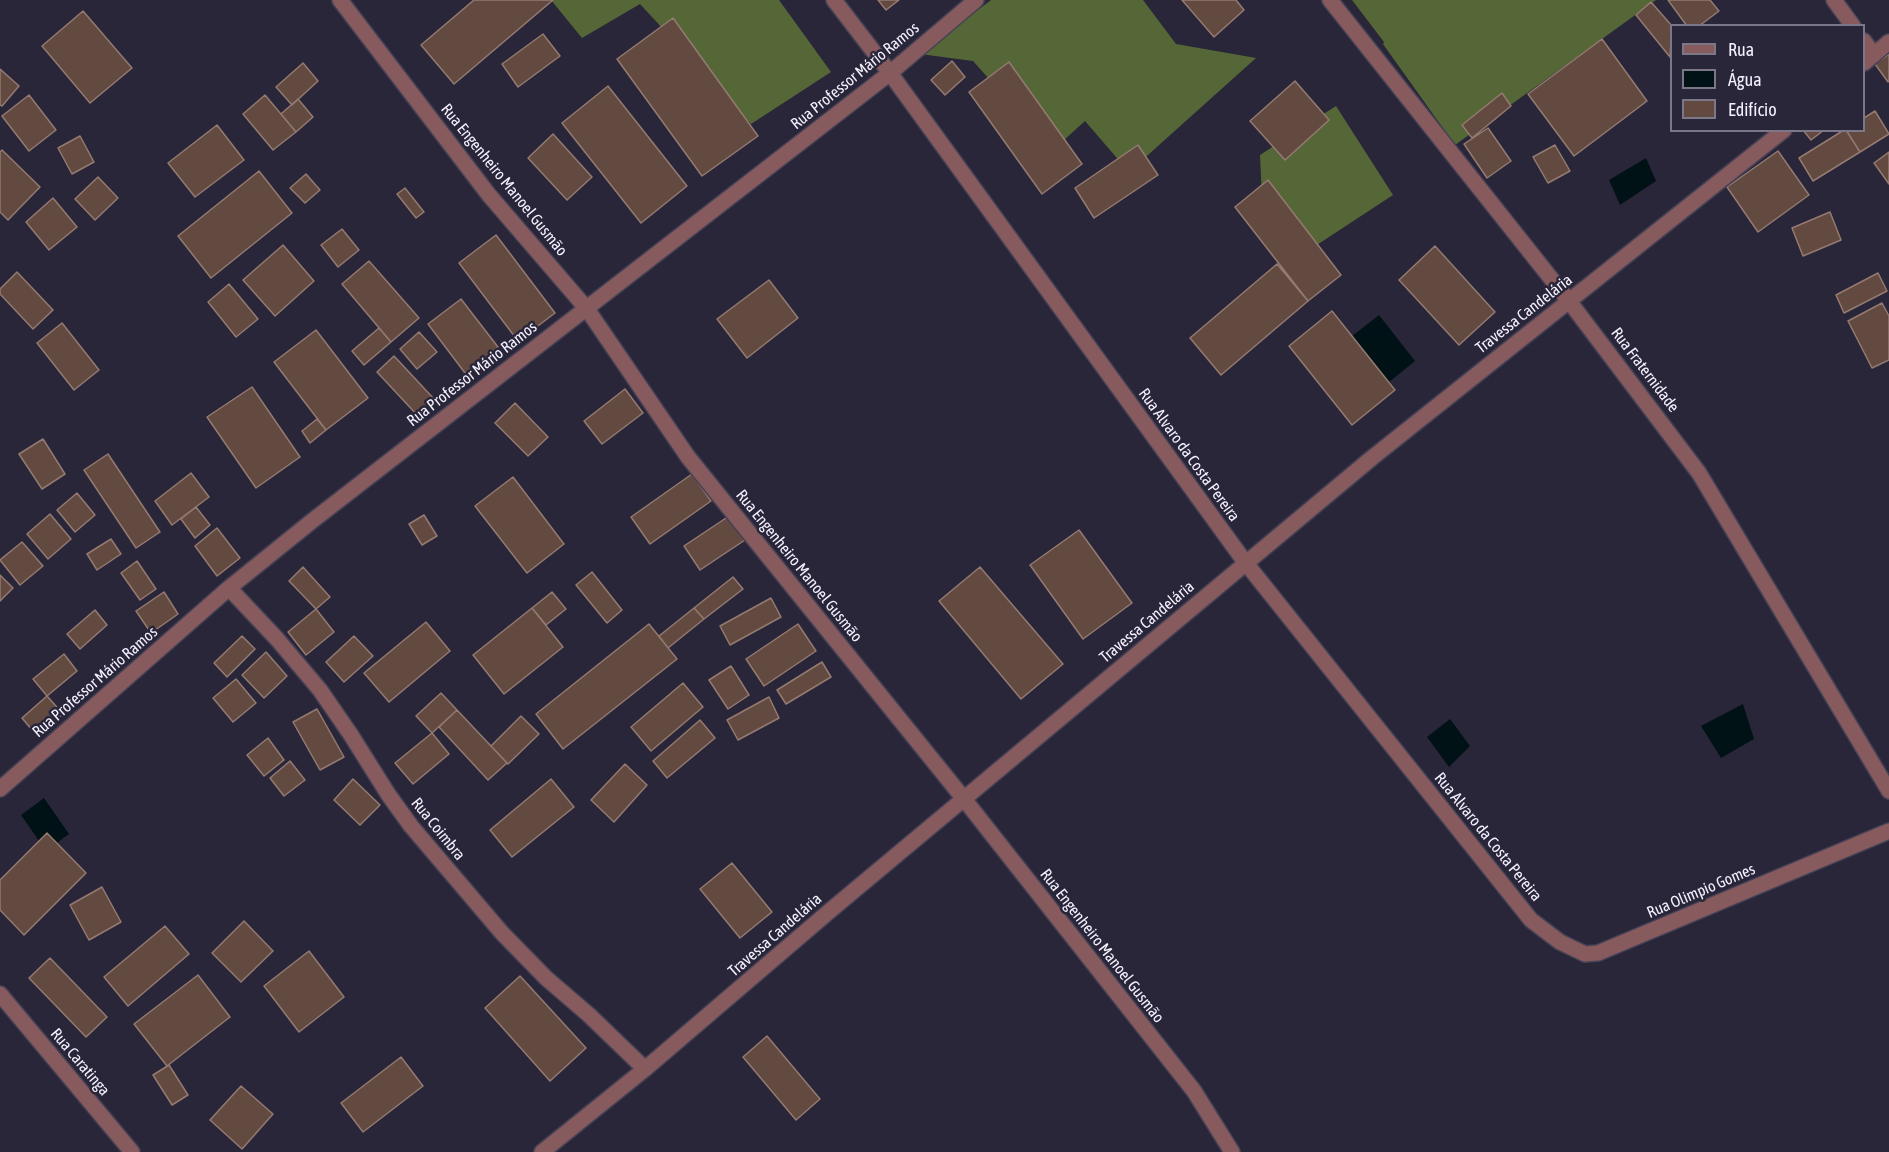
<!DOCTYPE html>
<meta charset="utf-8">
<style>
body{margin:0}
#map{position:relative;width:1889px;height:1152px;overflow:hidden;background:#2a263a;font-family:"Asap Condensed",sans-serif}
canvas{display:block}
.legend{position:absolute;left:1670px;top:24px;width:195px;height:108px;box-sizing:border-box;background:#2a263a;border:2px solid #7b7789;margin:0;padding:8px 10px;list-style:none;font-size:18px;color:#f4f1ff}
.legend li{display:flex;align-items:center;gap:12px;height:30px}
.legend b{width:30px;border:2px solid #7b7789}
</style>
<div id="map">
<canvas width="1889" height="1152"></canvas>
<ul class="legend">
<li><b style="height:8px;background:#875a5e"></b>Rua</li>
<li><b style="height:16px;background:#001216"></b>Água</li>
<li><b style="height:16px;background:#624a41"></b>Edifício</li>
</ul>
</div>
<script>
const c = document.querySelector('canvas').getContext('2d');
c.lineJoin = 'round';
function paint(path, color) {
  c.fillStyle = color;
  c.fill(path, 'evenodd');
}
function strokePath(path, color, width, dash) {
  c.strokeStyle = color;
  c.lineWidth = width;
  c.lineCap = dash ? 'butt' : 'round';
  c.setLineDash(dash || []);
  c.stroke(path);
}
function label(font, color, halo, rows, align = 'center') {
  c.font = font + ' "Asap Condensed",sans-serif';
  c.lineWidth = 5;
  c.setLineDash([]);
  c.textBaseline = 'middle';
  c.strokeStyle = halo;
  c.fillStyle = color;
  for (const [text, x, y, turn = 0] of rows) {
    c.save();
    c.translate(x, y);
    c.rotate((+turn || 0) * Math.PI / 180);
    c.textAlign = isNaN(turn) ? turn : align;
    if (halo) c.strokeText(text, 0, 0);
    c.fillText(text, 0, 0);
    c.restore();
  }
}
paint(new Path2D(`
 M551 0H779L831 72 751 124 640 4 582 38Z
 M991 0H1143L1176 44 1256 58 1129 172 1085 121 1053 150 973 61 920 54Z
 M1352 0H1656L1455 145 1383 44 1384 42Z
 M1336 106 1393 195 1300 256 1262 198 1260 155Z`), '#566737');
paint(new Path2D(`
 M1646 158 1656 181 1620 205 1609 180Z
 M1379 315 1415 361 1383 387 1347 340Z
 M1743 704 1754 739 1721 758 1701 726Z
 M1450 719 1470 746 1449 767 1427 737Z
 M44 798 69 834 46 851 21 815Z`), '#001216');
const building = new Path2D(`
 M474 0H553L454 84 421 45Z
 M878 0H899L886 10Z
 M1182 0H1236L1244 10 1214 37Z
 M1668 0H1710L1719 11 1699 26H1687Z
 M1651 2 1672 26 1670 57 1636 15Z
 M83 11 132 68 90 103 42 46Z
 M673 18 758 136 702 176 617 59Z
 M543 34 560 56 518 87 502 64Z
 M1602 39 1647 101 1574 156 1528 94Z
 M1889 54V81L1888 82 1875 64Z
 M952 61 965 77 945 95 931 80Z
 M1009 62 1082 164 1042 194 969 92Z
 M303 63 318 81 292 105 276 87Z
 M0 69 19 86 2 106 0 105Z
 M1295 81 1329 120 1285 160 1250 121Z
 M608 86 687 186 641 223 562 123Z
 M1502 93 1511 106 1472 138 1462 125Z
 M29 95 56 130 29 151 2 116Z
 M265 95 296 132 273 150 243 114Z
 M298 99 313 117 296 132 281 114Z
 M1875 111 1889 134 1860 152 1846 130H1864V118Z
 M217 125 244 160 195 197 168 163Z
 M1488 128 1511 161 1487 178 1464 144Z
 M1803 130H1824L1811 140Z
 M1844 130H1846L1860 152 1813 181 1799 158Z
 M553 134 592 177 567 200 528 158Z
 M80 136 94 162 72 174 58 148Z
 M1138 145 1158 175 1094 218 1075 188Z
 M1555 145 1570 171 1548 183 1533 157Z
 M2 150 40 187 8 220 0 212V152Z
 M1778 151 1809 195 1758 232 1727 187Z
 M1889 152V184L1874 163Z
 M259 171 292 213 211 278 178 236Z
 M306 174 320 190 305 203 290 188Z
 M98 177 118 198 95 220 75 199Z
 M1268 180 1341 275 1308 301 1235 207Z
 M405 188 424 212 416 218 397 194Z
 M53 198 77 227 49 250 26 222Z
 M1830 212 1841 240 1803 256 1792 228Z
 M342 229 359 250 338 267 321 245Z
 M496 235 555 313 518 341 459 263Z
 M283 245 314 281 275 316 243 280Z
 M1435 246 1495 312 1459 345 1399 280Z
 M369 261 419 318 391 342 342 284Z
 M1277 264 1308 301 1221 375 1190 338Z
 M17 272 53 310 33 329 0 294V289Z
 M1878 273 1887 291 1844 313 1836 295Z
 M769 280 798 318 747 358 717 319Z
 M229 284 258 319 236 337 208 302Z
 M461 299 498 347 465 373 428 324Z
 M1882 303 1889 316V360L1872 368 1848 321Z
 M1332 311 1395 390 1352 425 1289 346Z
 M62 323 99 370 74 390 37 343Z
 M379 328 391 342 364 365 352 351Z
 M316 330 368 398 326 430 274 362Z
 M419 332 437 352 417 369 400 349Z
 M394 356 435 400 418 416 377 372Z
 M252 387 300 457 256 488 207 417Z
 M625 389 643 413 602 444 584 421Z
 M515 403 548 437 528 456 495 423Z
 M317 419 326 430 310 443 302 431Z
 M43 439 65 474 42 489 19 454Z
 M108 454 160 532 136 548 84 470Z
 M191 473 209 497 172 525 155 501Z
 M692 474 711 501 650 544 631 517Z
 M513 477 564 544 527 573 475 506Z
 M77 493 95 515 75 532 57 510Z
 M196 507 210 525 195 538 181 519Z
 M50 514 71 539 48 559 27 534Z
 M424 515 437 536 422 545 409 524Z
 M729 516 745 540 700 570 684 546Z
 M217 528 240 558 217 576 195 546Z
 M1079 530 1132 603 1083 639 1030 565Z
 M111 539 121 554 97 570 87 554Z
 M22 542 43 566 20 585 0 560Z
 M137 561 156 589 140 600 121 573Z
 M303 567 330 597 316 609 289 581Z
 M980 567 1063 664 1021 699 939 601Z
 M592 572 622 610 607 623 576 585Z
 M0 575 13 588 0 601Z
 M733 577 743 589 704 619 694 608Z
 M164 592 178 614 151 633 136 611Z
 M552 592 566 609 546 625 532 608Z
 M771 598 781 617 730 645 720 626Z
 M532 608 563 647 504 694 473 655Z
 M694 608 704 619 668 648 659 636Z
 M316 609 334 632 306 655 288 632Z
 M95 610 107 625 80 649 67 634Z
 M426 622 450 651 389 702 364 673Z
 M649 624 677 659 563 749 536 714Z
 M798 624 816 651 764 686 746 659Z
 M242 636 255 649 227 677 214 663Z
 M354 636 373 656 344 682 326 662Z
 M266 652 287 676 264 698 242 675Z
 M64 654 77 671 47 696 33 679Z
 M822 662 831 677 786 704 777 690Z
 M731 666 749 695 728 709 709 680Z
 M236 679 256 703 233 722 213 698Z
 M683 683 703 707 651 751 631 727Z
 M441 693 457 710 432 733 416 716Z
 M47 696 63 714 37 736 22 718Z
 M769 697 779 718 738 740 727 720Z
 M317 709 344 757 320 770 293 722Z
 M457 710 507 763 488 780 439 727Z
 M521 716 539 734 508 764 491 746Z
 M700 720 715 738 667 778 653 761Z
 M432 733 449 754 413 784 395 763Z
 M268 738 284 760 264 776 247 755Z
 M290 761 305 780 284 796 270 778Z
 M625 764 647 785 614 822 591 800Z
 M353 779 380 805 360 825 334 800Z
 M551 779 574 807 512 857 490 830Z
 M47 833 86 873 24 935 0 910V880Z
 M732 863 772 912 740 938 700 889Z
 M102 887 121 922 89 940 70 905Z
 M244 921 273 951 241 982 212 953Z
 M165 926 189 954 128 1006 104 977Z
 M309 951 344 997 299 1032 264 986Z
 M50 958 107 1017 86 1037 29 978Z
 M198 975 230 1017 167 1066 134 1024Z
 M520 976 586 1048 550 1081 485 1008Z
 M767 1036 820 1099 796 1120 743 1057Z
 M401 1057 423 1086 363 1132 341 1103Z
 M169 1065 188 1095 172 1105 153 1075Z
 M241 1086 273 1114 242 1149 210 1120Z`);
paint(building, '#624a41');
strokePath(building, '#947a71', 1.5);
const minor = new Path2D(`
 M340 0 489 195 587 309 688 457 964 799 1194 1091 1232 1152
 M834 0 890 73 1245 562 1531 920 1560 942 1585 954 1598 953 1889 831
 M1330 0 1569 301 1699 473 1889 791
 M1834 0 1853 26
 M1864 41 1874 55
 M1864 63 1889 42
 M229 588 277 639 320 690 351 735 388 794 411 826 502 933 546 978 589 1015 645 1069
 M0 789 229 588 312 521 890 73 976 0
 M0 994 132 1152
 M542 1152 645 1069 832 909 1373 457 1784 130`);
strokePath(minor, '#464256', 18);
strokePath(minor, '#875a5e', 15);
label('16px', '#f4f1ff', '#2a263a', [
 ["Rua Professor Mário Ramos",855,76,-39],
 ["Rua Engenheiro Manoel Gusmão",504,180,51],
 ["Travessa Candelária",1524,314,-38],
 ["Rua Fraternidade",1645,370,53],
 ["Rua Professor Mário Ramos",472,374,-38],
 ["Rua Alvaro da Costa Pereira",1189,455,54],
 ["Rua Engenheiro Manoel Gusmão",799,566,51],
 ["Travessa Candelária",1147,622,-40],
 ["Rua Professor Mário Ramos",95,682,-41],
 ["Rua Coimbra",438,829,51],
 ["Rua Alvaro da Costa Pereira",1488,837,51],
 ["Rua Olimpio Gomes",1701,891,-23],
 ["Travessa Candelária",775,935,-41],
 ["Rua Engenheiro Manoel Gusmão",1102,946,52],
 ["Rua Caratinga",80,1062,50]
]);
</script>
